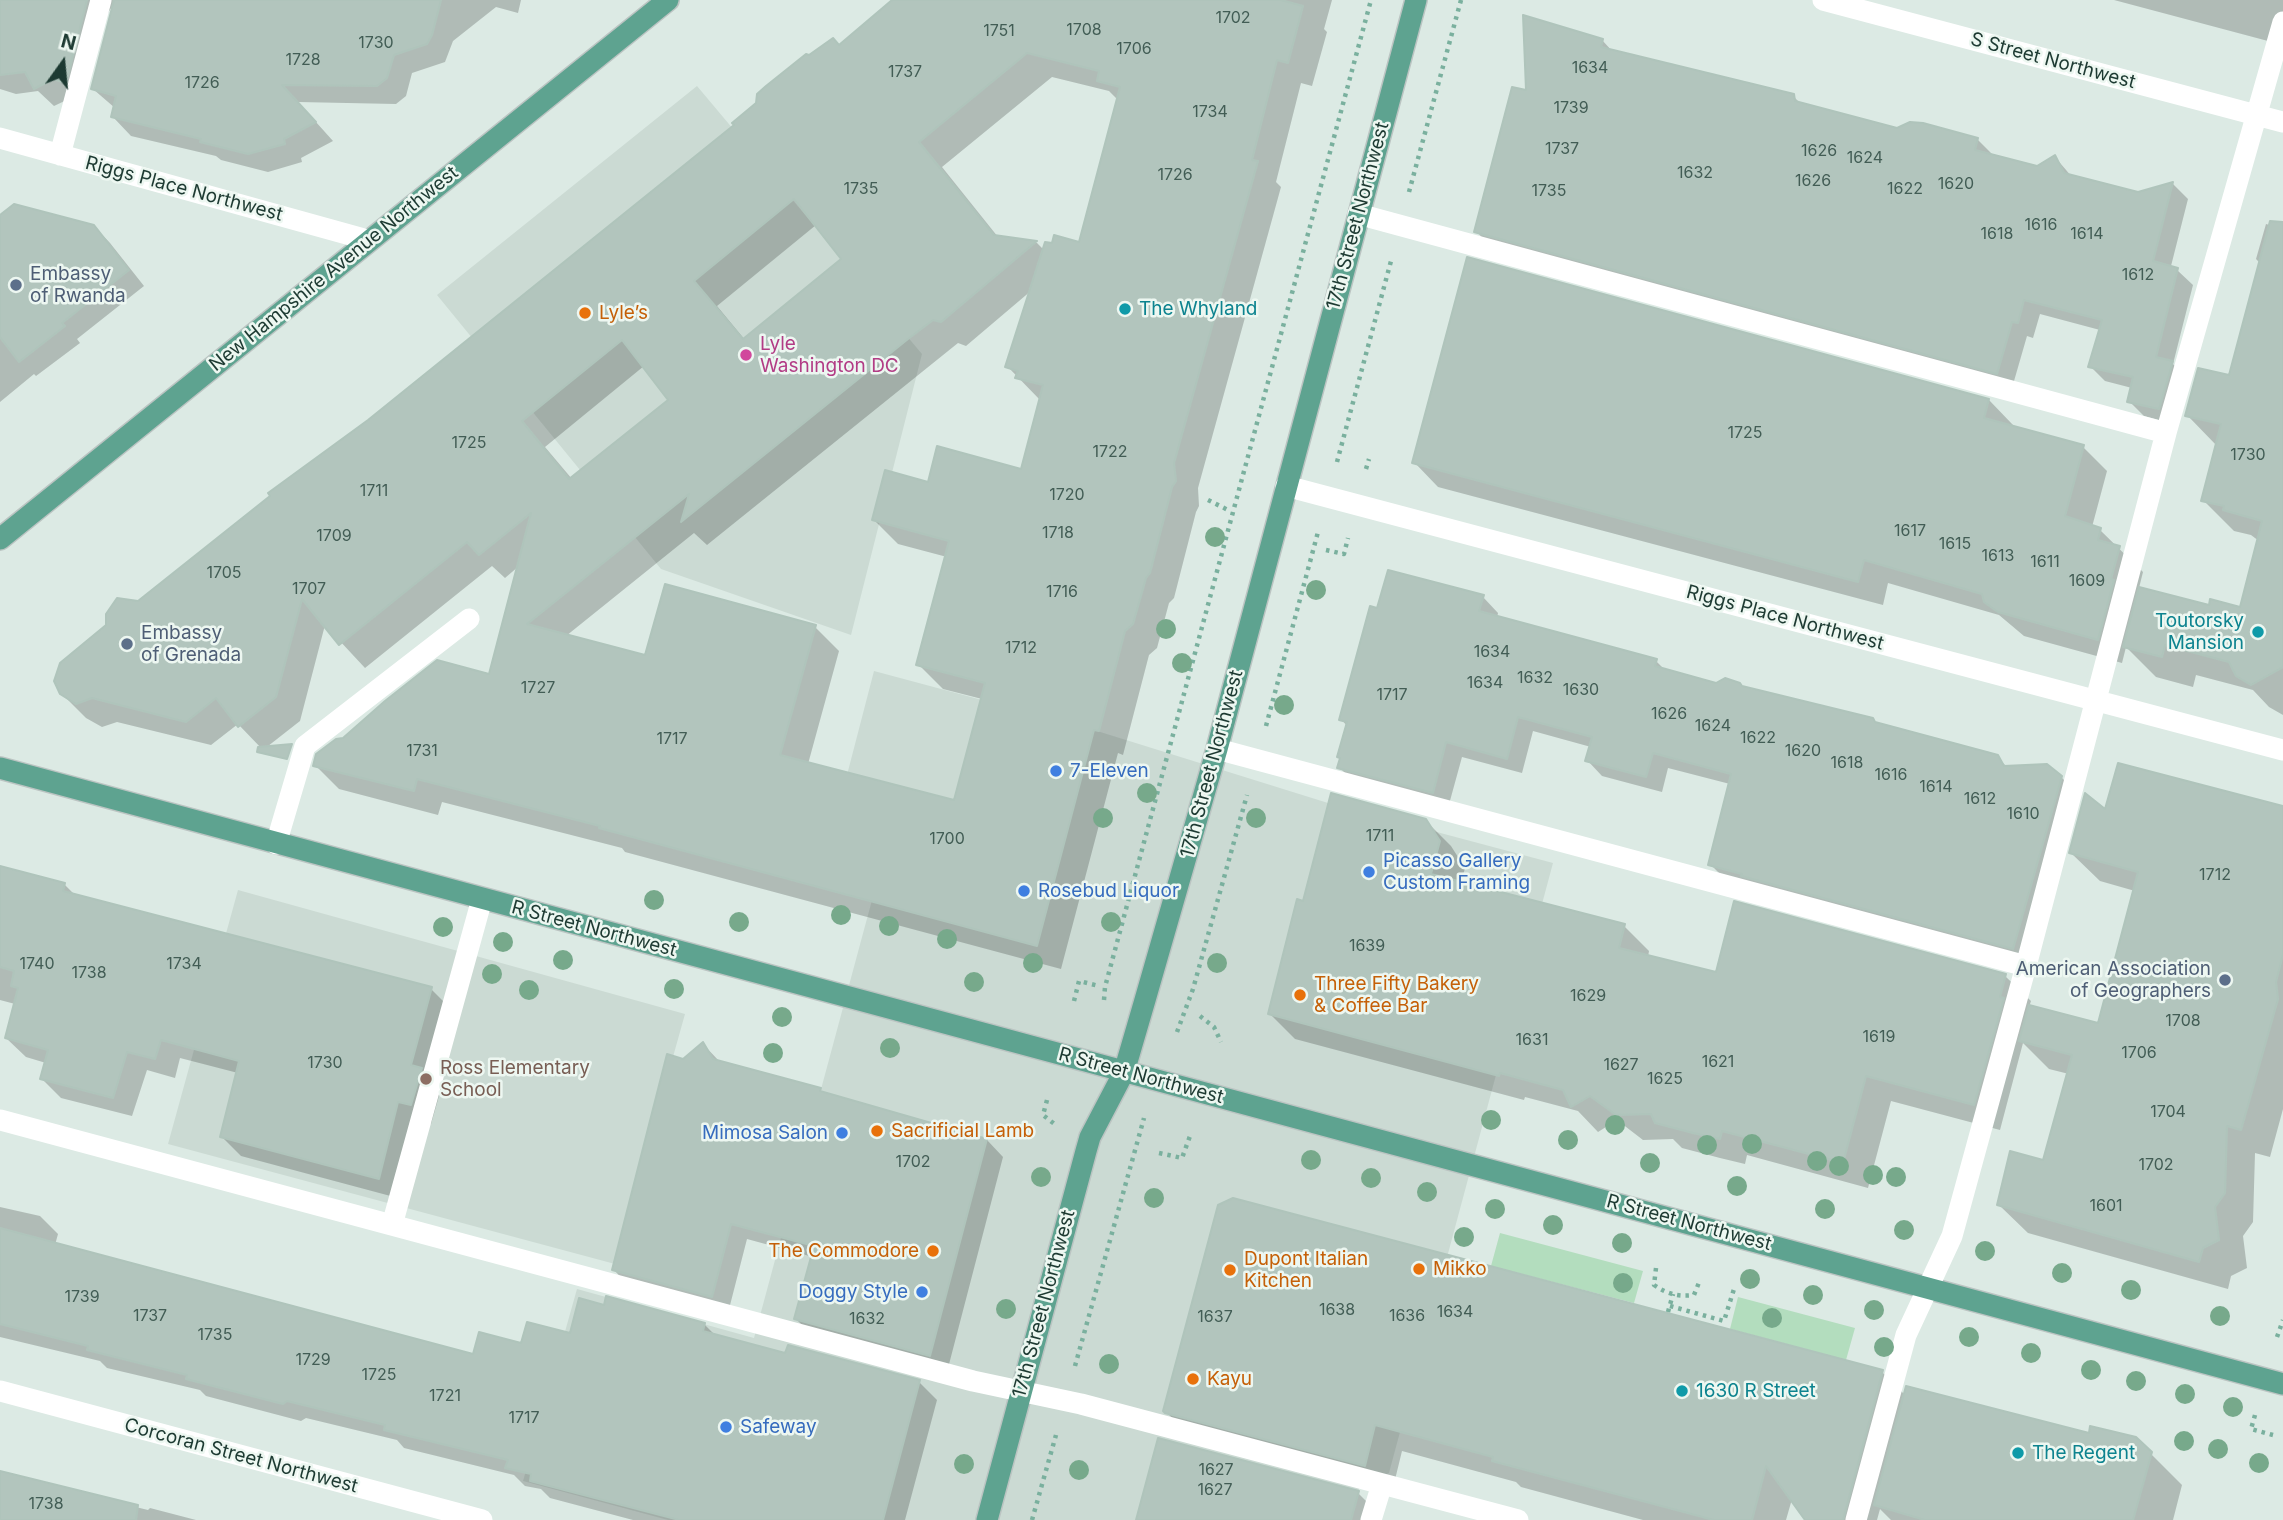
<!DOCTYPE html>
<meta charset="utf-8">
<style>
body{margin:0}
#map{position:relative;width:2283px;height:1520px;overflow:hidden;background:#dceae4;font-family:Inter,sans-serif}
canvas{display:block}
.north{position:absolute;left:28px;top:28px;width:70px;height:70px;-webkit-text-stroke:5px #edf7f1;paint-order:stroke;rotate:15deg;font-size:19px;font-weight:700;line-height:28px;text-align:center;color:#1d3a32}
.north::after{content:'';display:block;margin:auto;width:24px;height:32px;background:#1d3a32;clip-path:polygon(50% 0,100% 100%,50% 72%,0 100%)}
</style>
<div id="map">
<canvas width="2283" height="1520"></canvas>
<div class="north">N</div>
</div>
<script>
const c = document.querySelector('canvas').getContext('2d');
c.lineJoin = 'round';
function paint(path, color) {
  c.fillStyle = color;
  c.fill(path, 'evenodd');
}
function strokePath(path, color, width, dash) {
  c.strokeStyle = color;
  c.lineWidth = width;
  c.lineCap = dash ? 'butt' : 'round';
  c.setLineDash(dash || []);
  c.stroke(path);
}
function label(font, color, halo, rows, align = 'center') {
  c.font = font + ' Inter,sans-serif';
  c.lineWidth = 5;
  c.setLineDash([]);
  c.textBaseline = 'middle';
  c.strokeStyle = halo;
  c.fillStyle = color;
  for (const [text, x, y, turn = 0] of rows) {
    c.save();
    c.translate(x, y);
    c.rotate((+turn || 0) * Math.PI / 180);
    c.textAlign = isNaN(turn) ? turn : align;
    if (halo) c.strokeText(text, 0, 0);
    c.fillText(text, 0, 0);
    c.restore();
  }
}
paint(new Path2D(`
 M697 86 922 354 851 635 661 569 437 295Z
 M874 671 1094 730 1328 803 1553 863 1389 1473 1359 1489 1351 1520H668L523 1481 577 1289 754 1338 872 900 847 775Z
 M238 890 685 1014 615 1264 168 1144Z`), '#cbdad3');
paint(new Path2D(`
 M1500 1233 1643 1271 1634 1303 1491 1266Z
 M1738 1297 1855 1328 1846 1360 1730 1329Z`), '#b3ddbe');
paint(new Path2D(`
 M0 0H521L518 13 496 7 453 41 445 62 412 73 406 96 396 104 298 102 333 141 301 158 302 162 268 172 221 160 216 156 131 136 113 117 115 108 93 89 115 2 106 16 73 97 54 106 38 91 16 94 0 89Z
 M893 0H1332L1324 29 1327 32 1312 86 1301 83 1276 182 1281 187 1198 488 1199 506 1196 512 1174 598 1169 603 1157 648 1149 655 1123 755 1118 753 1061 969 625 852 622 848 442 802 438 815 339 789 315 765 344 739 490 677 519 566 505 578 492 566 365 668 325 625 300 721 263 750 238 724 211 745 117 722 102 727 86 718 61 693 138 602 370 421 839 46ZM1052 77 1109 91 1118 100 1080 244 1044 250 1037 243 998 237 942 167ZM816 225 844 259 745 340 717 306ZM1032 290 1007 366 1041 401 1022 471 929 484 874 520 898 544 947 557 918 664 943 689 982 699 955 802 808 764 839 651 815 627 647 658 566 636 694 533 707 545 958 343 966 346ZM644 366 671 400 572 479 545 447Z
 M2114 0H2283V45Z
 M1602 40 1613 52 1793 96 1801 104 1897 130 1977 139 1993 155 2037 168 2055 157 2072 177 2138 194 2173 184 2188 199 2171 266 2177 270 2193 285 2173 364 2187 378 2174 424 2144 416 2129 401 2132 388 2105 381 2090 366 2100 330 2040 314 2033 338 2027 336 2012 388 1491 247 1476 231 1528 92Z
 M0 217 94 226 110 243 144 286 77 339 80 343 36 376 34 374 0 402Z
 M2266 224 2283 229V715L2269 707 2253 690 2196 675 2193 687 2156 677 2126 647 2122 663 2024 636 1999 615 1888 583 1883 605 1438 487 1414 462 1989 400 2013 425 2012 428 2083 447 2107 471 2092 527 2100 530 2143 572 2139 588 2210 607 2241 609 2259 541 2251 535 2234 531 2203 500 2217 446 2187 415 2230 377 2261 264 2256 259Z
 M1483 597 1498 613 1497 618 1656 661 1666 671 1716 685 1743 688 1997 757 2008 768 2061 777 2077 793 2029 964 1726 880 1710 864 1730 784 1668 768 1662 792 1602 776 1587 760 1591 747 1533 731 1522 773 1462 757 1448 808 1355 783 1339 767 1347 726 1341 719 1378 610Z
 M2283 808V1109L2270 1157 2255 1153 2253 1222 2243 1236 2247 1268 2231 1276 2228 1289 2028 1233 1999 1205 2044 1162 2069 1074 2049 1069 2023 1043 2000 1130 1891 1101 1868 1188 1747 1155 1745 1164 1720 1158 1682 1148 1673 1139 1643 1140 1617 1120 1598 1132 1578 1111 1525 1097 1524 1100 1295 1039 1270 1014 1304 903 1425 820 1451 846 1465 868 1461 883 1624 926 1649 951 1648 957 1717 974 2005 976 2031 1001 2029 1007 2099 1025 2135 891 2100 881 2071 853 2106 812Z
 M0 874 64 884 76 896 431 989 450 1008 432 1080 441 1089 431 1124 418 1121 398 1198 241 1156 222 1137 238 1073 180 1058 175 1078 147 1070 132 1116 61 1098 42 1079 46 1063 26 1057 6 1038 15 1004 0 1000Z
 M703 1044 719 1061 820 1090 825 1094 987 1140 1003 1157 947 1372 813 1336 796 1319 813 1257 747 1239 728 1313 630 1287 614 1270 684 1061Z
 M0 1207 40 1216 58 1234 55 1245 475 1356 571 1335 605 1307 704 1324 717 1337 787 1355 919 1382 937 1400 905 1520H633L550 1498 541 1489 525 1486 514 1475 404 1448 397 1440 306 1418 301 1421 206 1396 200 1390 107 1368 100 1361 0 1337Z
 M1882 1372 1905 1395 2150 1453 2182 1485 2173 1520H1891L1880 1509 1877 1520H1807L1792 1499 1786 1520H1643L1521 1487 1516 1482 1402 1451 1392 1492 1193 1438 1165 1411Z
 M0 1474 148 1510 150 1508 196 1520H0Z
 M1358 1493 1374 1509 1371 1520H1138Z`), '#0003');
const building = new Path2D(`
 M0 0H87L66 83 53 79 34 89 25 72 0 75Z
 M114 0H441L432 35 427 44 394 55 387 78 377 86 282 85 316 122 284 139 285 144 248 154 200 142 201 139 111 117 116 96 91 89Z
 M892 0H1281L1303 6 1288 63 1277 60 1252 160 1258 161 1174 463 1176 481 1172 487 1150 573 1146 578 1133 624 1125 631 1099 731 1094 730 1037 946 599 828 600 826 417 779 414 791 313 766 316 754 336 739 343 738 385 701 437 660 489 674 531 513 479 555 467 542 339 645 302 599 276 697 238 727 216 698 186 722 92 698 76 704 60 694 54 681 60 663 106 625V614L117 598 138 601 270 496 268 493 368 420 734 125 732 123 756 103 757 94 766 86 806 54 809 55 833 38 839 45ZM1027 53 1099 71 1097 81 1120 87 1079 242 1054 235 1052 243 1045 242 1005 367 1018 371 1015 378 1043 385 1021 469 937 446 928 482 885 470 872 520 949 541 916 665 985 683 954 800 780 755 816 625 665 584 645 655 527 624 689 494 681 522 908 339 933 320 941 322 1037 241 994 235 919 142ZM794 199 841 259 743 339 694 281ZM622 340 668 400 569 479 522 421Z
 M1523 15 1603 39 1601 47 1794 94 1795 101 1897 128 1910 122 1923 123 1978 138 1975 150 2037 166 2055 155 2064 173 2138 192 2173 182 2153 261 2178 268 2156 357 2173 361 2159 409 2127 402 2133 377 2088 367 2102 320 2024 300 2018 323 2012 322 1997 374 1474 232 1512 87 1526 90Z
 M14 204 94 225 129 270 62 323 65 326 19 362 0 337V215Z
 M2270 221 2283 222V667L2251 685 2236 676 2229 662 2165 645 2162 657 2123 647 2139 587 2209 605 2210 599 2240 607 2262 521 2223 510 2224 506 2201 501 2221 424 2185 416 2198 368 2229 375Z
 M1467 257 1989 399 1984 418 2084 445 2065 516 2101 528 2098 540 2120 546 2111 579 2114 580 2098 640 1998 612 1984 602 1982 594 1864 560 1858 582 1412 463Z
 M1388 570 1484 595 1479 611 1657 659 1655 666 1716 683 1725 678 1740 683 1742 686 1873 718 1875 722 1998 755 2004 766 2047 764 2062 776 2013 949 1741 876 1742 874 1708 865 1731 774 1653 753 1646 777 1585 761 1592 737 1518 717 1507 759 1446 742 1433 793 1337 768 1340 758 1337 757 1347 722 1339 720 1370 606 1377 608Z
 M292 744 287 759 257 752 258 747Z
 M2118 763 2283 806V954L2276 982 2278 999 2241 1130 2227 1126 2225 1193 2215 1207 2219 1240 2203 1248 2199 1262 1997 1205 2010 1151 2043 1160 2072 1055 2019 1041 2029 1005 2098 1023 2138 872 2069 853 2085 793 2105 809Z
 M1331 793 1426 819 1440 841 1431 874 1625 924 1619 948 1716 972 1734 901 2006 974 2000 997 2004 998 1974 1105 1866 1076 1843 1163 1722 1131 1720 1139 1693 1133 1655 1123 1651 1114 1616 1115 1590 1096 1571 1107 1563 1090 1500 1073 1499 1076 1268 1014 1297 899 1303 901Z
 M0 866 65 883 63 891 432 987 411 1065 422 1068 411 1105 398 1102 379 1179 220 1137 239 1061 161 1040 155 1059 127 1052 113 1098 40 1079 48 1050 5 1038 18 988 11 986 14 971 0 967Z
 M703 1042 713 1059 821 1088 820 1091 987 1139 930 1356 794 1319 814 1246 731 1224 712 1297 612 1270 667 1054 683 1059Z
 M1233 1198 1883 1370 1843 1520H1805L1766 1466 1752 1520H1714L1492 1461 1493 1457 1375 1425 1365 1466 1165 1413 1163 1411 1218 1205Z
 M0 1228 473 1354 479 1332 521 1343 527 1322 570 1333 579 1298 604 1305 606 1296 705 1323 703 1331 785 1353 788 1345 920 1380 883 1520H679L530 1481 531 1474 505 1468 508 1460 384 1430 385 1425 287 1401 283 1404 186 1379 187 1375 87 1350 88 1346 0 1324Z
 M1906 1386 2089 1433 2090 1426 2136 1437 2152 1452 2133 1520H1925L1874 1505Z
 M1158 1438 1359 1491 1351 1520H1136Z
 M0 1471 138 1505 136 1520H0Z`);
paint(building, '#b2c5bd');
strokePath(building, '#afc4bb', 2);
const major = new Path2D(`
 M0 539 668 0
 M0 768 2283 1384
 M987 1520 1086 1151 1090 1137 1124 1072 1145 1000 1217 749 1416 0`);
strokePath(major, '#bbc4c2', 24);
strokePath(new Path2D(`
 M1409 192 1461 0
 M1337 462 1391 261
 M1366 469 1369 459
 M1208 500 1228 510
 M1326 550 1344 554 1348 538
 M1266 726 1318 532
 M1104 1000 1105 987 1371 0
 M1074 1001 1079 981 1099 986
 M1200 1016 1214 1027 1221 1042
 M1177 1032 1193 989 1247 795
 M1047 1100 1043 1115 1057 1126
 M1159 1153 1182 1158 1190 1136
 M1656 1268 1654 1285C1667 1294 1678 1297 1694 1295L1700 1280
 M1670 1306 1724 1321 1734 1289
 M1668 1312 1673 1294
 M2277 1337 2283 1320
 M1075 1366 1144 1118
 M2255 1415 2251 1429 2273 1435
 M1032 1520 1056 1435`), '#7ab09e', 4.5, [3.5, 5]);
strokePath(new Path2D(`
 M1823 0 2283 122
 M0 138 368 240
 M60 155 101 0
 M1358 214 2166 433 2283 22
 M1286 486 2283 750
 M1217 749 2026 966 2166 433
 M276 844 305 746 469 619
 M0 1120 973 1381 1081 1404 1518 1520
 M392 1225 482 899
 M0 1391 482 1520
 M1371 1520 1382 1484
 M1856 1520 1906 1335 1952 1236 2026 966`), '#fff', 21);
strokePath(major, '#5ea390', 21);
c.fillStyle = '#77a98b';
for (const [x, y] of [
 [1215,537],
 [1316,590],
 [1166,629],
 [1182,663],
 [1284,705],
 [1147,793],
 [1103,818],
 [1256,818],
 [654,900],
 [841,915],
 [739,922],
 [1111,922],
 [889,926],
 [443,927],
 [947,939],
 [503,942],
 [563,960],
 [1033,963],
 [1217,963],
 [492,974],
 [974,982],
 [674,989],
 [529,990],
 [782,1017],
 [890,1048],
 [773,1053],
 [1491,1120],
 [1615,1125],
 [1568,1140],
 [1752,1144],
 [1707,1145],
 [1311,1160],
 [1817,1161],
 [1650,1163],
 [1839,1166],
 [1873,1175],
 [1041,1177],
 [1896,1177],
 [1371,1178],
 [1737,1186],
 [1427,1192],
 [1154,1198],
 [1495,1209],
 [1825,1209],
 [1553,1225],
 [1904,1230],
 [1464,1237],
 [1622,1243],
 [1985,1251],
 [2062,1273],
 [1750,1279],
 [1623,1283],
 [2131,1290],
 [1813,1295],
 [1006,1309],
 [1874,1310],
 [2220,1316],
 [1772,1318],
 [1969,1337],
 [1884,1347],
 [2031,1353],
 [1109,1364],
 [2091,1370],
 [2136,1381],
 [2185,1394],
 [2233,1407],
 [2184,1441],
 [2218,1449],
 [2259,1463],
 [964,1464],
 [1079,1470]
]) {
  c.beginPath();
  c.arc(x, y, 10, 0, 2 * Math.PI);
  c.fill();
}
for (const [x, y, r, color] of [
 [16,285,7,"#5c6f8a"],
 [1125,309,7,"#0f9aa8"],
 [585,313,7,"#e8710a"],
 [746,355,7,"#d1479c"],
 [2258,632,7,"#0f9aa8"],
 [127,644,7,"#5c6f8a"],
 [1056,771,7,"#3f7fe0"],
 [1369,872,7,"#3f7fe0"],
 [1024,891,7,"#3f7fe0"],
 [2225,980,7,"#5c6f8a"],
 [1300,995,7,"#e8710a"],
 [426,1079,7,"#8d6e63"],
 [877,1131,7,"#e8710a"],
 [842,1133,7,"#3f7fe0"],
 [933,1251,7,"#e8710a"],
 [1419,1269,7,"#e8710a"],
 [1230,1270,7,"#e8710a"],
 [922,1292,7,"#3f7fe0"],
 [1193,1379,7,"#e8710a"],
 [1682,1391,7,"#0f9aa8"],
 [726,1427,7,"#3f7fe0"],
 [2018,1453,7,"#0f9aa8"]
]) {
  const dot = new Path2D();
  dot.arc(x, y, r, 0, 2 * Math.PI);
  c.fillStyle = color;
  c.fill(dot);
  strokePath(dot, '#edf7f1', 2.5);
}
label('16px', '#425d55', null, [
 ["1702",1233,18],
 ["1708",1084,30],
 ["1751",999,31],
 ["1730",376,43],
 ["1706",1134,49],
 ["1728",303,60],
 ["1634",1590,68],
 ["1737",905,72],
 ["1726",202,83],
 ["1739",1571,108],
 ["1734",1210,112],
 ["1737",1562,149],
 ["1626",1819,151],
 ["1624",1865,158],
 ["1632",1695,173],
 ["1726",1175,175],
 ["1626",1813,181],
 ["1620",1956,184],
 ["1735",861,189],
 ["1622",1905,189],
 ["1735",1549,191],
 ["1616",2041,225],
 ["1618",1997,234],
 ["1614",2087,234],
 ["1612",2138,275],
 ["1725",1745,433],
 ["1725",469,443],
 ["1722",1110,452],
 ["1730",2248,455],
 ["1711",374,491],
 ["1720",1067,495],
 ["1617",1910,531],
 ["1718",1058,533],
 ["1709",334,536],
 ["1615",1955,544],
 ["1613",1998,556],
 ["1611",2045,562],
 ["1705",224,573],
 ["1609",2087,581],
 ["1707",309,589],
 ["1716",1062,592],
 ["1712",1021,648],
 ["1634",1492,652],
 ["1632",1535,678],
 ["1634",1485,683],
 ["1727",538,688],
 ["1630",1581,690],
 ["1717",1392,695],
 ["1626",1669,714],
 ["1624",1713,726],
 ["1622",1758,738],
 ["1717",672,739],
 ["1731",422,751],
 ["1620",1803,751],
 ["1618",1847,763],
 ["1616",1891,775],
 ["1614",1936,787],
 ["1612",1980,799],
 ["1610",2023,814],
 ["1711",1380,836],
 ["1700",947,839],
 ["1712",2215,875],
 ["1639",1367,946],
 ["1740",37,964],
 ["1734",184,964],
 ["1738",89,973],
 ["1629",1588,996],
 ["1708",2183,1021],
 ["1619",1879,1037],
 ["1631",1532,1040],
 ["1706",2139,1053],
 ["1621",1718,1062],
 ["1730",325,1063],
 ["1627",1621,1065],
 ["1625",1665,1079],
 ["1704",2168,1112],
 ["1702",913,1162],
 ["1702",2156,1165],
 ["1601",2106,1206],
 ["1739",82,1297],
 ["1638",1337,1310],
 ["1634",1455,1312],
 ["1737",150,1316],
 ["1636",1407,1316],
 ["1637",1215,1317],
 ["1632",867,1319],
 ["1735",215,1335],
 ["1729",313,1360],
 ["1725",379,1375],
 ["1721",445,1396],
 ["1717",524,1418],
 ["1627",1216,1470],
 ["1627",1215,1490],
 ["1738",46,1504]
]);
label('19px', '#1d3a32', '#edf7f1', [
 ["S Street Northwest",2053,61,15],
 ["Riggs Place Northwest",184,189,15],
 ["17th Street Northwest",1358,216,-75],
 ["New Hampshire Avenue Northwest",334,269,-39],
 ["Riggs Place Northwest",1785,618,15],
 ["17th Street Northwest",1212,764,-75],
 ["R Street Northwest",594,929,15],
 ["R Street Northwest",1141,1076,15],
 ["R Street Northwest",1689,1223,15],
 ["17th Street Northwest",1044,1304,-75],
 ["Corcoran Street Northwest",241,1456,15]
]);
label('19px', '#4e5e75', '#edf7f1', [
 ["Embassy",30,274],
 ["of Rwanda",30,296],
 ["Embassy",141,633],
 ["of Grenada",141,655],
 ["American Association",2211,969,"right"],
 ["of Geographers",2211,991,"right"]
], 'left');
label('19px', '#0d838f', '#edf7f1', [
 ["The Whyland",1139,309],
 ["Toutorsky",2244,621,"right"],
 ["Mansion",2244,643,"right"],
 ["1630 R Street",1696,1391],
 ["The Regent",2032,1453]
], 'left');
label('19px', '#c56008', '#edf7f1', [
 ["Lyle’s",599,313],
 ["Three Fifty Bakery",1314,984],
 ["& Coffee Bar",1314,1006],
 ["Sacrificial Lamb",891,1131],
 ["The Commodore",919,1251,"right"],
 ["Dupont Italian",1244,1259],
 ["Kitchen",1244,1281],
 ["Mikko",1433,1269],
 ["Kayu",1207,1379]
], 'left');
label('19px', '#b23c85', '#edf7f1', [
 ["Lyle",760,344],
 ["Washington DC",760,366]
], 'left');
label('19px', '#366cbe', '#edf7f1', [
 ["7-Eleven",1070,771],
 ["Picasso Gallery",1383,861],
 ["Custom Framing",1383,883],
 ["Rosebud Liquor",1038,891],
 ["Mimosa Salon",828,1133,"right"],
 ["Doggy Style",908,1292,"right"],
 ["Safeway",740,1427]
], 'left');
label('19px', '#785e54', '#edf7f1', [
 ["Ross Elementary",440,1068],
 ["School",440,1090]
], 'left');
</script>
